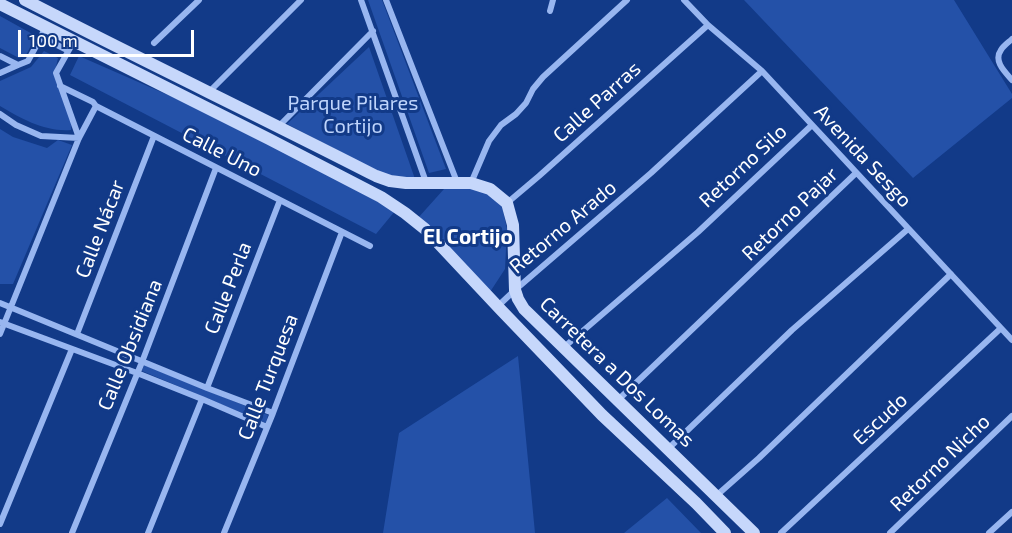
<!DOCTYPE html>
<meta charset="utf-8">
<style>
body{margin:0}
#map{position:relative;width:1012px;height:533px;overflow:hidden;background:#123a88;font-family:"Exo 2",sans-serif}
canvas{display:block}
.scale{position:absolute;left:18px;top:30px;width:176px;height:27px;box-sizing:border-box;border:3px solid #fff;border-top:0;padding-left:8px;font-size:18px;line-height:21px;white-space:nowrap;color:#fff;-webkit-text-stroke:4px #123a88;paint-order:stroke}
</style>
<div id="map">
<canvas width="1012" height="533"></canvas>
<div class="scale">100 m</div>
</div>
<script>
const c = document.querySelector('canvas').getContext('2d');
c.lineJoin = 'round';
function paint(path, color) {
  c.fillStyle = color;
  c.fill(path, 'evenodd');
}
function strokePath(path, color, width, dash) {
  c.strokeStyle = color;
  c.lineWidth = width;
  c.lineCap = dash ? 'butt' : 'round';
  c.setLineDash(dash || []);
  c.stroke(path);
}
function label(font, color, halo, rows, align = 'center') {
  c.font = font + ' "Exo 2",sans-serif';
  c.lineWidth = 6;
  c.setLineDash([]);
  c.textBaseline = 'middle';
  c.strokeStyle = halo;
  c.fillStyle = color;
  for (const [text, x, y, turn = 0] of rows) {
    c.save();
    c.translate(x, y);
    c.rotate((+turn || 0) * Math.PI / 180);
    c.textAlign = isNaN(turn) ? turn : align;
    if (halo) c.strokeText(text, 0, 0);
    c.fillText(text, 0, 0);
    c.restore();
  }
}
paint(new Path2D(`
 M368 0H382L446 169 429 173Z
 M744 0H954L1012 94V98L913 178Z
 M0 16 36 36 26 55 19 58 0 48Z
 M369 47 415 179 383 174 287 124Z
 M44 51 58 58 54 75 72 122 71 130C45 132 22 119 0 106V81L31 67Z
 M79 56 234 124 395 211 376 234 70 75Z
 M0 129 13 137 47 148 58 140 72 145 13 284H0Z
 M476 185 501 202 507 229 505 269 490 292 418 218 444 189Z
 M518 356 535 533H383L399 433Z
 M144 365 268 415 266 423 142 371Z
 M667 498 701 533H624Z`), '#2451a8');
strokePath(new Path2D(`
 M361 0 426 182
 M386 0 457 182
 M684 0 708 25 762 71 1012 340
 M550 11 553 0
 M41 37 67 50
 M1012 39C1009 42 1003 46 1001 50 993 61 1005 72 1012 80
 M154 43 199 0
 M0 56 18 65 28 61 41 37 45 27
 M0 73 18 65
 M60 86 93 102 96 106 370 246
 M209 92 301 0
 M0 114 16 125 41 136 79 138 56 73 74 41
 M279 126 373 31
 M471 183 489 141 501 125 516 114 526 103 533 89 543 77 627 0
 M507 203 539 176 708 25
 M0 303 207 388 273 413
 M498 306 515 290 651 173 762 71
 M0 322 137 373 202 399 267 427
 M0 334 79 138 96 106
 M77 334 154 136
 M563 348 698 232 812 125
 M207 388 280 200
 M618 400 856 173
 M669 448 792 330 908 229
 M716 496 759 458 951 274
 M0 524 72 349
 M72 533 142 362 216 168
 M148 533 202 399
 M224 533 273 413 342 232
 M781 533 1000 329
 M890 533 1012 416
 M989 533 1012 512`), '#98b6f0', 6);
strokePath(new Path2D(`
 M25 0C141 60 259 116 376 176L390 181 406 183H471L490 189 507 203 513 225 515 290 518 299 524 309 754 533
 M0 4 269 139 381 197 405 213 425 229 501 310 602 415 696 503 725 533`), '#c6d7fb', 12);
label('20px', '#fff', '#123a88', [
 ["Calle Parras",597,102,-42],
 ["Calle Uno",222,152,27],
 ["Avenida Sesgo",863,156,47],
 ["Retorno Silo",743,166,-43],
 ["Retorno Pajar",790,214,-44],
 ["Retorno Arado",563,227,-40],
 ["Calle Nácar",100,229,-69],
 ["Calle Perla",228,288,-69],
 ["Calle Obsidiana",130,345,-68],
 ["Carretera a Dos Lomas",617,372,44],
 ["Calle Turquesa",268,377,-69],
 ["Escudo",880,419,-43],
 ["Retorno Nicho",940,463,-44]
]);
label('20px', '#bed4fc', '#123a88', [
 ["Parque Pilares",353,103],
 ["Cortijo",353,126]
]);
label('bold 21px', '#fff', '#123a88', [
 ["El Cortijo",468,237]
]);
</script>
